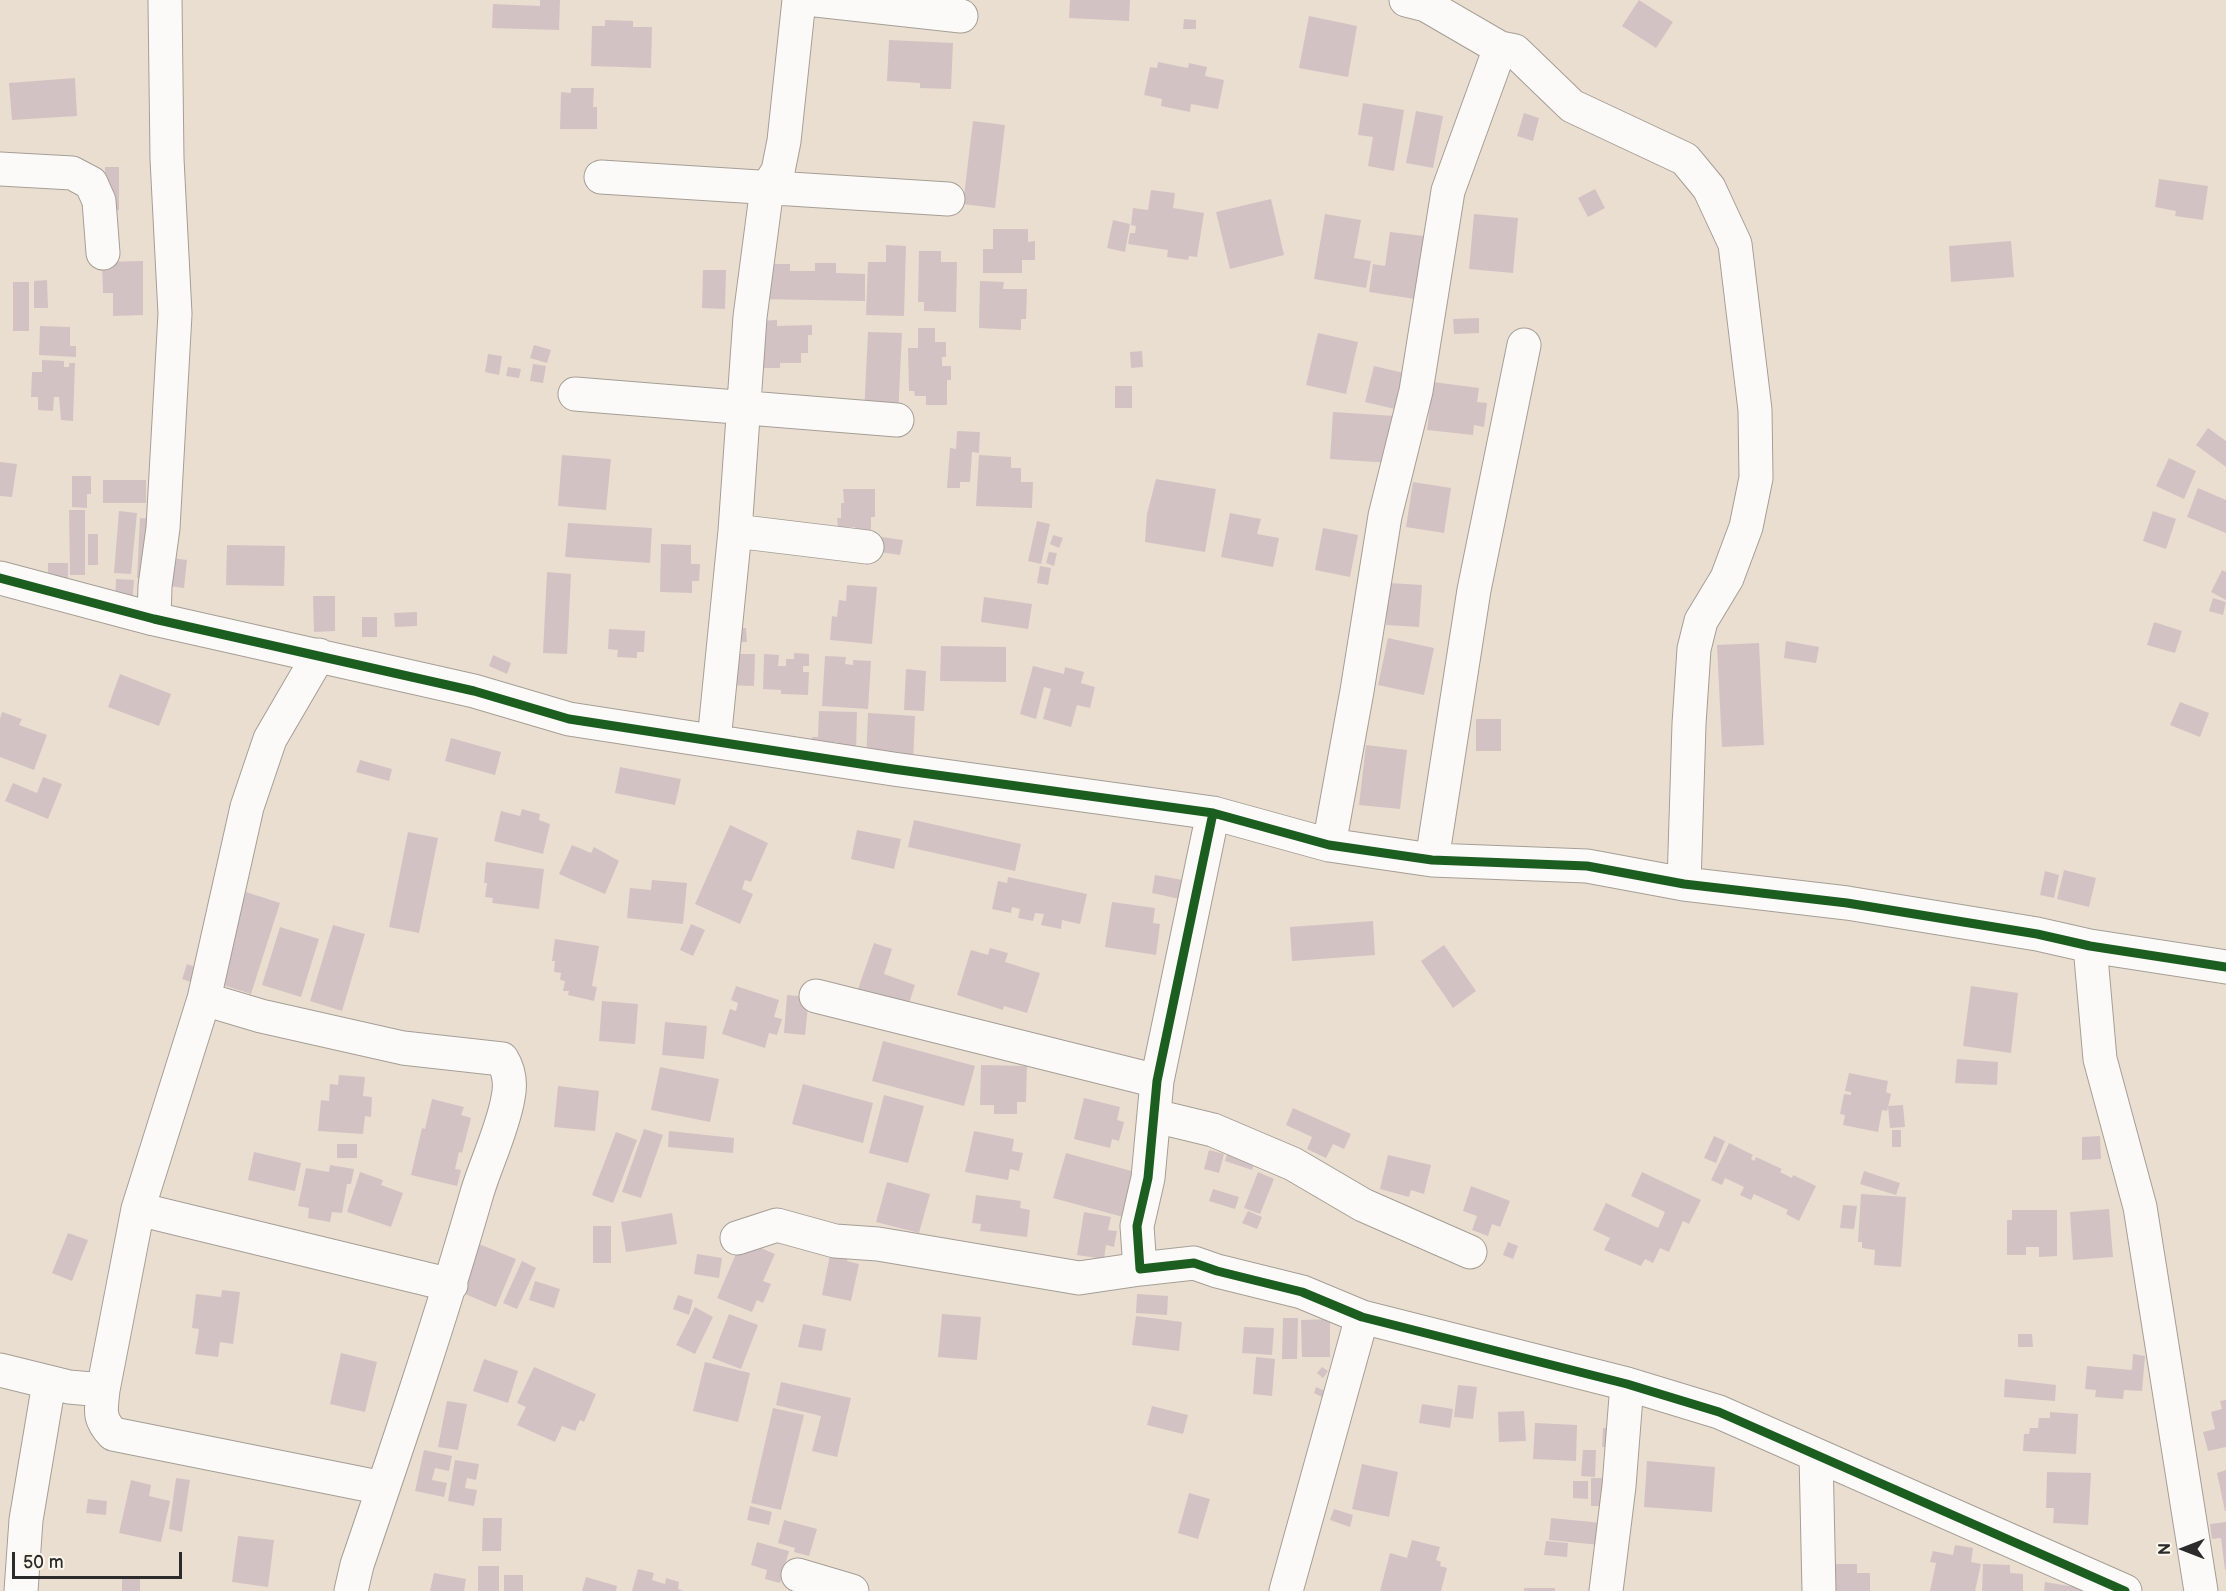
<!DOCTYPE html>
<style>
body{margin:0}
#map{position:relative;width:2226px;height:1591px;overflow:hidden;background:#eaded0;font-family:"Balsamiq Sans",sans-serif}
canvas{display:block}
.north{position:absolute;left:2154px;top:1519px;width:60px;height:60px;-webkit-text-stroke:4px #fbf7ec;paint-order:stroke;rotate:270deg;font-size:16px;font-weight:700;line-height:24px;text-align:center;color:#2b2b2b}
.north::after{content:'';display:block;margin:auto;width:21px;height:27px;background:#2b2b2b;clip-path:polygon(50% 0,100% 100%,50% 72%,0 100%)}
.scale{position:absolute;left:12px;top:1552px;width:170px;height:27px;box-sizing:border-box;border:3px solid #2b2b2b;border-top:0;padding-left:8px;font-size:18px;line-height:21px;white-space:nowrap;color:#2b2b2b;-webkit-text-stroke:4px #fbf7ec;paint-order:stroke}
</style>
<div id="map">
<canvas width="2226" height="1591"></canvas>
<div class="north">N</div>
<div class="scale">50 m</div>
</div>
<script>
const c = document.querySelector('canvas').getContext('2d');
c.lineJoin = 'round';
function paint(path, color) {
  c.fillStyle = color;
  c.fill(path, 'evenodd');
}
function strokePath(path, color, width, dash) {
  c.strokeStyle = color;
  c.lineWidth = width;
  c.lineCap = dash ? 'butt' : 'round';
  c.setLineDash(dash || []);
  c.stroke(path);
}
paint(new Path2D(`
 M540 0H560L559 30 492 28 493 4 540 6Z
 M1070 0H1130L1129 21 1069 18Z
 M1639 0 1673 22 1656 48 1622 26Z
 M1309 16 1357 26 1348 77 1299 68Z
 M1184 19 1196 20V29H1183Z
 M605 20 633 21V27H652L651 68 591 66 592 26H605Z
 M889 40 953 43 951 89 920 88V83L887 81Z
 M1158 62 1188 68 1189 63 1207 67 1205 76 1224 80 1218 109 1191 104 1190 112 1161 106 1162 99 1144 95 1150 67 1157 68Z
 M75 78 77 116 12 120 9 83Z
 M571 88H594L593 107H597V129H560L561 92 571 93Z
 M1363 103 1404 110 1394 171 1368 166 1373 137 1358 135Z
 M1416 111 1443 116 1433 168 1406 163Z
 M1524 113 1539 118 1533 141 1517 136Z
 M973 121 1005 125 995 208 963 204Z
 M105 167H119V210H105Z
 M2159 179 2208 186 2203 220 2175 216 2176 211 2155 207Z
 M1595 189 1605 208 1588 217 1578 198Z
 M1151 190 1175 193 1173 208 1204 213 1197 257 1189 256 1188 260 1167 257 1168 250 1128 244 1130 233H1135L1136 226 1131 225 1133 208 1148 210Z
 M1271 199 1284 255 1230 269 1216 212Z
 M1325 214 1361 220 1354 258 1371 261 1366 288 1314 279Z
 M1474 214 1518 218 1513 273 1469 269Z
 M1113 220 1130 224 1125 252 1107 248Z
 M993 229H1028V242L1035 241V260H1022V273H983V249H993Z
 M1390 232 1424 236 1415 299 1369 292 1373 264 1385 266Z
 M2011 241 2014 277 1951 282 1949 246Z
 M886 245 906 246 904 316 866 315 868 262H886Z
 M919 251H941V262H957L956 312 924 311V302H918Z
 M143 261V315L113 316V293H103L102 262Z
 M815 263H836V273L865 274V301L759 299V269H774V264H790V271H815Z
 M703 270H726L725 309 702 308Z
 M47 280 48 308H34V281Z
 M980 281 1004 282 1003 289H1027L1026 319H1021V330L979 328Z
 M13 282H29V331H13Z
 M1479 318V333L1454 334 1453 319Z
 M777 320V326L812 325V335H808V353H801V363H780V368H760L756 321Z
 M40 326 70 327V346H76V357L39 355Z
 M918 328H935V342H946V357H942V366H951V380H947V405H926V396H915L914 391H909L908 348H918Z
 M868 332 902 333 898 416 864 414Z
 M1318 333 1358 342 1346 394 1306 385Z
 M534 345 551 350 547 363 530 358Z
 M1142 351 1143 367 1131 368 1130 352Z
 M488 354 502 356 499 375 485 372Z
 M42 360 64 361V367H69V363H75L73 421 61 420 59 397H54L53 411 38 410V397H31L32 372H42Z
 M533 364 546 366 543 383 530 381Z
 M1374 366 1404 373 1395 409 1365 402Z
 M508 367 521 369 519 378 506 376Z
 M1433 382 1479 388 1477 402 1487 403 1484 427 1474 425 1473 435 1427 430Z
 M1115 386H1132V408H1115Z
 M1333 412 1395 416 1392 463 1330 459Z
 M2208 428 2226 441V467L2196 445Z
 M957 431 980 432 979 453 972 452 970 482H960V488H947L950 448 956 449Z
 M562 455 611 459 606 510 558 506Z
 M979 455 1011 457V468H1021V482H1033L1032 508 976 506Z
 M2169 458 2196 471 2184 499 2156 486Z
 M0 462 17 464 12 497 0 496Z
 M72 476H91V494H87V508L72 507Z
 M1156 479 1216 489 1205 552 1145 542 1147 514Z
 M103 480H146V503H103Z
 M1413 482 1451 488 1444 533 1406 527Z
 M2198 488 2226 500V533L2187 517Z
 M843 489H875V517H871V531H855V527H838L837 518H841V503H844Z
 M69 510H85V575H70Z
 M119 511 137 513 131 574 114 573Z
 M2153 511 2176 519 2166 549 2143 541Z
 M1230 513 1261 519 1257 534 1279 538 1273 567 1221 557Z
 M140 518 158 519 152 578H137Z
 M1037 521 1050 524 1041 564 1028 561Z
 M568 523 652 528 650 563 565 557Z
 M1323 528 1358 535 1350 577 1315 570Z
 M88 534H98V565H88Z
 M1053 535 1063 538 1059 548 1050 544Z
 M875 536 903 540 900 555 873 551Z
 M661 544 691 545V564H700L699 581H692V593L660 592Z
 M227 545 285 546 284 586 226 585Z
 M1049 552 1057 553 1054 566 1046 563Z
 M165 557 187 560 184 588 161 585Z
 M48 563H68V585H48Z
 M1040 566 1051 568 1048 585 1037 583Z
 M2222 570 2226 572V600L2211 592Z
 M547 572 571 574 567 654 543 653Z
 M116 579 134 580 132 605 115 604Z
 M1389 583 1422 585 1419 627 1386 625Z
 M847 585 877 587 872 644 830 640 832 616 837 617 839 600 846 601Z
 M313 596H335V631L314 632Z
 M984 597 1032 604 1028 629 981 622Z
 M2213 598 2226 602 2223 615 2209 611Z
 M417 612V626L395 627 394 613Z
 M362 617H377V637H362Z
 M2154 622 2182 631 2175 653 2147 645Z
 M730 628H746L747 642H730Z
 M609 629 645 631 644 652H637V658L617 657 618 650 608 649Z
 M1388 638 1434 648 1424 695 1378 685Z
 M1786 641 1819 647 1816 663 1784 658Z
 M1759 643 1764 745 1722 747 1717 645Z
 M941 646 1006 647V682L940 681Z
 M794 653 809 654V666H803V672H809L808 695 781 694V690L763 689 764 654 779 655 778 666H786V659H794Z
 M725 654H755L754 686 724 685Z
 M493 655 511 663 507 674 489 666Z
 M825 656 846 657 845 664 853 665V660L871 661 868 709 822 706Z
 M1033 666 1064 674 1065 667 1084 672 1081 683 1095 687 1090 708 1077 705 1071 727 1043 719 1051 689 1044 687 1036 719 1020 714Z
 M906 669 926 671 924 711 904 710Z
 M120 674 171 694 159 726 108 707Z
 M2180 702 2209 713 2200 737 2170 725Z
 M819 711 857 712 856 752 837 751V742H831V756H812V737H818Z
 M2 712 22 719 19 725 47 735 34 770 0 757V719Z
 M868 713 915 716 913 764 866 762Z
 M1476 719H1501V751H1476Z
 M451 738 501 752 495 775 445 761Z
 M1366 745 1407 750 1400 809 1359 805Z
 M360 760 392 769 389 781 356 772Z
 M620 767 681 779 675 805 615 793Z
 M43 777 62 784 48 819 5 801 13 783 37 793Z
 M522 809 540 814 539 820 550 824 543 854 494 841 501 811 520 816Z
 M914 820 1021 844 1015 871 908 847Z
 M730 825 768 843 751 882 745 880 742 889 753 894 740 924 695 904Z
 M857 830 901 839 894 869 851 859Z
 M408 832 438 838 419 933 389 927Z
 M572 845 591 853 594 847 619 861 605 894 559 874Z
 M486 862 544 869 539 909 492 903 493 898 485 897 487 883H484Z
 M2064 870 2096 878 2089 907 2057 899Z
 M2045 871 2059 875 2054 898 2040 895Z
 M1155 875 1188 881 1184 900 1152 893Z
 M1008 877 1087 894 1080 924 1062 920 1061 929 1041 925 1044 914 1035 913 1033 921 1018 918 1020 909 1012 907 1011 913 992 909 998 881 1007 883Z
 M652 880 687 883 683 924 627 918 630 888 651 890Z
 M246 892 280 903 251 994 217 983Z
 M1112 902 1155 908 1153 923 1160 924 1156 955 1105 947Z
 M1373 921 1375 955 1292 961 1290 927Z
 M691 924 705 930 693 956 680 950Z
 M333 925 365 934 342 1011 310 1001Z
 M280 927 319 939 301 997 262 985Z
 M555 939 599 946 592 986 597 987 594 1001 568 995 569 991H563L565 981 560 980 561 973 554 972 555 961H552Z
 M874 943 892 949 884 974 915 985 907 1009 857 992Z
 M1444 945 1476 991 1453 1008 1421 961Z
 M990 948 1008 953 1005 962 1040 973 1027 1013 1004 1006 1003 1010 957 995 971 950 988 955Z
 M187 964 201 969 196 984 182 979Z
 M736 986 779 1000 774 1017 782 1019 777 1035 769 1033 765 1048 722 1034 730 1009 736 1011 738 1003 731 1000Z
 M1971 986 2018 993 2011 1053 1963 1046Z
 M787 995 809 997 805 1035 784 1033Z
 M602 1001 638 1004 635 1044 599 1041Z
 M665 1022 707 1026 704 1059 662 1055Z
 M883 1041 975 1066 964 1106 872 1081Z
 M1957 1059 1998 1062 1997 1085 1955 1083Z
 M981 1065 1027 1066 1026 1102H1017V1114H994V1105H980Z
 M660 1067 719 1079 710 1122 651 1110Z
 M1849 1073 1888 1081 1886 1092 1891 1094 1887 1111 1882 1110 1878 1132 1843 1125 1845 1115 1840 1114 1844 1094 1851 1095V1092L1845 1091Z
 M339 1075 365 1077 363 1096 372 1097 371 1117 365 1116 363 1134 318 1131 321 1100 329 1101 330 1084 338 1085Z
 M803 1084 873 1103 863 1143 792 1124Z
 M558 1086 599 1091 595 1131 554 1127Z
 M884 1095 924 1106 908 1163 869 1153Z
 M1084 1098 1120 1107 1117 1120 1124 1122 1119 1141 1112 1139 1110 1148 1074 1139Z
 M432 1099 464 1107 461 1115 471 1118 462 1153 459 1152 455 1169 461 1170 457 1186 411 1175 422 1128 425 1129Z
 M1903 1105 1905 1127 1890 1128 1888 1106Z
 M1293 1108 1351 1134 1344 1149 1333 1144 1326 1158 1307 1149 1312 1137 1286 1125Z
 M644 1129 663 1135 641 1198 622 1192Z
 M1892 1130H1901V1147H1892Z
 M669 1131 734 1138 733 1153 668 1147Z
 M974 1131 1014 1139 1012 1151 1023 1153 1019 1171 1010 1169 1008 1180 965 1172Z
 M616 1132 637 1140 613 1203 592 1195Z
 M1714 1136 1725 1141 1716 1163 1704 1158Z
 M2100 1136 2101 1159 2082 1160V1137Z
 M1729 1143 1753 1155 1751 1159 1754 1161 1756 1157 1782 1169 1780 1172 1792 1178 1793 1175 1816 1186 1799 1221 1786 1214 1788 1210 1754 1194 1751 1200 1740 1195 1744 1187 1725 1178 1722 1185 1711 1180Z
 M337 1144H357V1158H337Z
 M1229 1147 1257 1156 1252 1170 1225 1161Z
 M1209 1150 1224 1154 1219 1173 1204 1169Z
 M254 1152 301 1163 295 1191 248 1180Z
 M1066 1153 1135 1172 1123 1217 1053 1198Z
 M1388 1155 1431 1165 1424 1194 1411 1190 1409 1197 1380 1189Z
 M330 1165 354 1169 351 1184H347L342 1213 332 1212 330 1222 308 1218 309 1208 298 1206 306 1168 329 1172Z
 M1864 1171 1900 1183 1896 1195 1860 1184Z
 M360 1172 383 1180 381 1185 403 1193 391 1227 347 1212Z
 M1258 1172 1274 1179 1260 1214 1244 1208Z
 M1642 1172 1701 1200 1689 1224 1683 1221 1669 1252 1660 1248 1653 1263 1645 1259 1641 1266 1604 1250 1610 1238 1593 1230 1606 1203 1658 1228 1665 1212 1631 1196Z
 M887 1182 930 1194 919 1233 876 1222Z
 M1471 1186 1510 1201 1500 1227 1492 1224 1488 1236 1472 1230 1477 1216 1463 1211Z
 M1213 1189 1239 1197 1235 1209 1209 1201Z
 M1861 1194 1906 1197 1901 1267 1874 1265 1875 1250 1862 1248V1242H1858Z
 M976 1195 1021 1201 1020 1208 1030 1210 1027 1237 980 1231 981 1224 972 1223Z
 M1843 1205 1857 1206 1854 1229 1840 1228Z
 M2109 1209 2113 1257 2073 1260 2070 1212Z
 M2012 1210H2057V1256L2039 1257V1247H2026V1255H2007V1220H2012Z
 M1248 1211 1262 1217 1257 1229 1242 1223Z
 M1084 1212 1111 1217 1108 1230 1117 1231 1114 1247 1106 1245 1104 1259 1077 1255Z
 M672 1213 677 1244 626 1252 621 1222Z
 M593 1226H611V1263H593Z
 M68 1233 88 1240 72 1281 52 1273Z
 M742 1240 775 1254 763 1281 771 1284 763 1303 757 1300 752 1312 717 1298Z
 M1508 1242 1518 1246 1513 1259 1503 1255Z
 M479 1244 516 1259 496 1307 458 1291Z
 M831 1250 848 1254 847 1261 859 1264 851 1301 822 1295Z
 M697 1254 722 1258 719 1278 694 1274Z
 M522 1261 536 1268 517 1309 503 1303Z
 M535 1281 560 1289 554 1308 529 1300Z
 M222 1290 240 1292 233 1344 220 1342 218 1357 195 1354 199 1329 192 1328 196 1294 221 1297Z
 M1137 1294 1168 1296 1167 1315 1136 1313Z
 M678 1295 693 1300 689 1315 673 1309Z
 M695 1307 713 1317 695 1354 676 1345Z
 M729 1314 758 1325 741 1369 712 1358Z
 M942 1314 981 1317 977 1360 938 1357Z
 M1136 1316 1182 1322 1179 1351 1132 1345Z
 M1283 1318H1298L1297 1359H1282Z
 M1330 1319V1357H1302L1301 1320Z
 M803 1324 826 1329 822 1351 798 1347Z
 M1244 1327 1274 1328 1272 1355 1242 1353Z
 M2018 1334H2032L2033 1347H2018Z
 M341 1353 377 1362 365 1412 330 1404Z
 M2133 1354 2145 1356 2142 1391 2124 1390 2123 1399 2095 1397 2096 1390 2085 1389 2087 1366 2132 1370Z
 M1256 1357 1275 1359 1272 1396 1253 1394Z
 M484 1359 518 1371 508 1403 473 1391Z
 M705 1362 750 1373 738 1422 693 1411Z
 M534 1367 596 1394 584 1422 580 1420 575 1431 562 1426 555 1442 517 1425 526 1407 517 1403Z
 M1322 1367 1328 1371 1323 1378 1317 1373Z
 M2005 1379 2056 1385 2055 1401 2004 1397Z
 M781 1382 851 1398 837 1457 812 1451 821 1416 776 1405Z
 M1458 1385 1477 1387 1473 1419 1454 1417Z
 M1316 1387 1325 1391 1322 1397 1314 1393Z
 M2226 1400V1447L2208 1451 2203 1432 2215 1429 2211 1412 2222 1409 2220 1401Z
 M447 1401 467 1404 458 1450 438 1447Z
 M1422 1404 1453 1409 1450 1428 1419 1423Z
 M1152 1406 1188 1415 1183 1434 1147 1425Z
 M773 1408 804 1415 781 1510 751 1503Z
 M1524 1411 1526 1441 1499 1442 1498 1412Z
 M2050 1412 2078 1414 2076 1454 2023 1451 2024 1434H2029L2030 1428H2038L2039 1418H2050Z
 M1535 1423 1577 1425 1576 1461 1533 1459Z
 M1603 1428H1617V1447H1602Z
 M424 1450 452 1456 449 1471 435 1468 432 1480 447 1483 444 1497 415 1491Z
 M1583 1450H1596L1595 1477 1581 1476Z
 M455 1460 479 1464 476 1480 467 1478 465 1488 477 1490 474 1506 448 1501Z
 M1647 1461 1715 1467 1712 1512 1644 1507Z
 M1362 1464 1398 1472 1389 1517 1352 1509Z
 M2226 1470V1511H2225L2217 1473Z
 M2047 1472 2091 1473 2088 1525 2053 1523 2054 1508H2046Z
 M176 1478 190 1480 182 1532 169 1529Z
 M1591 1478H1611L1610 1506H1591Z
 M131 1480 151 1485 149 1496 170 1501 161 1542 119 1533Z
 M1573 1481H1588V1499L1573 1498Z
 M1189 1493 1210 1499 1198 1539 1178 1533Z
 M88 1499 107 1501 106 1515 86 1513Z
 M750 1506 772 1512 769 1525 747 1520Z
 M1334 1509 1353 1515 1350 1527 1330 1520Z
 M483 1518H502L501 1551H482Z
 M1551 1518 1602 1523 1600 1545 1549 1540Z
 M784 1520 817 1529 809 1556 794 1552 795 1548 778 1543Z
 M2226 1522V1570H2225L2221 1538 2212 1539 2210 1524Z
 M238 1536 274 1540 268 1587 232 1582Z
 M1412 1540 1440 1547 1436 1560 1441 1562 1440 1566 1447 1568 1441 1591H1380L1390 1553 1407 1558Z
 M1546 1541 1568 1543 1567 1557 1544 1555Z
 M757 1542 789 1551 780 1583 765 1579 767 1570 751 1565Z
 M1955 1545 1973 1548 1971 1562 1981 1564 1975 1591H1930L1936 1563 1930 1562 1933 1551 1953 1555Z
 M1832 1564H1857V1573H1870V1591H1831Z
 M1983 1564 2010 1565V1573L2023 1574V1591H1982Z
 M478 1566H499V1591H478Z
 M638 1569 654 1573 652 1580 665 1584 666 1578 679 1582 678 1589 684 1591H632Z
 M434 1573 466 1579 464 1591H430Z
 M504 1575H523V1591H504Z
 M586 1577 617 1586 616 1591H582Z
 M122 1578H140V1591H122Z
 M2045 1582 2082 1588V1591H2044Z
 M1524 1588H1555V1591H1524Z`), '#d3c2c4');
const minor = new Path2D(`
 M816 0 961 16
 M1406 0 1426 5 1500 48 1515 51 1572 106 1685 159 1709 188 1735 244 1755 410 1756 478 1746 527 1727 578 1701 621 1694 649 1689 724 1684 884
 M0 169 72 173 91 183 99 201 103 253
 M601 177 948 199
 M575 394 897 420
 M735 531 867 547
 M0 578 154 619 474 691 569 719 893 769 1213 813 1329 845 1432 860 1587 866 1684 884 1847 903 2037 934 2090 946 2226 967
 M154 619 155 586 163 528 175 314 167 159 165 0
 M714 741 735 531 750 317 767 188 778 171 784 141 799 0
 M1213 813 1157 1081 1148 1178 1137 1226 1140 1269 1194 1263 1217 1271 1302 1292 1362 1317 1627 1384 1719 1412 2125 1591
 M1329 845 1357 691 1385 516 1416 391 1448 191 1500 48
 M1432 860 1474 590 1524 345
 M2090 946 2100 1059 2140 1207 2201 1591
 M816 996 1157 1081
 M204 999 261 1016 403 1048 502 1059C510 1072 511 1084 508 1098 503 1128 486 1163 477 1193 441 1318 399 1442 357 1565L351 1591
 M1155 1116 1213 1130 1293 1164 1363 1205 1470 1252
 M138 1209 451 1285
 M737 1238 777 1225 835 1241 878 1244 1079 1278 1140 1269
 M0 1370 69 1387 103 1390C101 1411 98 1418 113 1434L383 1488
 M103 1390 138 1209 204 999 247 807 270 739 319 655
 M1816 1455 1819 1591
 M798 1575 852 1591
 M21 1591 26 1520 49 1383
 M1286 1591 1362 1317
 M1606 1591 1619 1486 1627 1384`);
strokePath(minor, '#a59e96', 35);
strokePath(minor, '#fcfaf8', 33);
strokePath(new Path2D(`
 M0 578 154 619 474 691 569 719 893 769 1213 813 1329 845 1432 860 1587 866 1684 884 1847 903 2037 934 2090 946 2226 967
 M1213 813 1157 1081 1148 1178 1137 1226 1140 1269 1194 1263 1217 1271 1302 1292 1362 1317 1627 1384 1719 1412 2125 1591`), '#1b5e20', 9);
</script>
